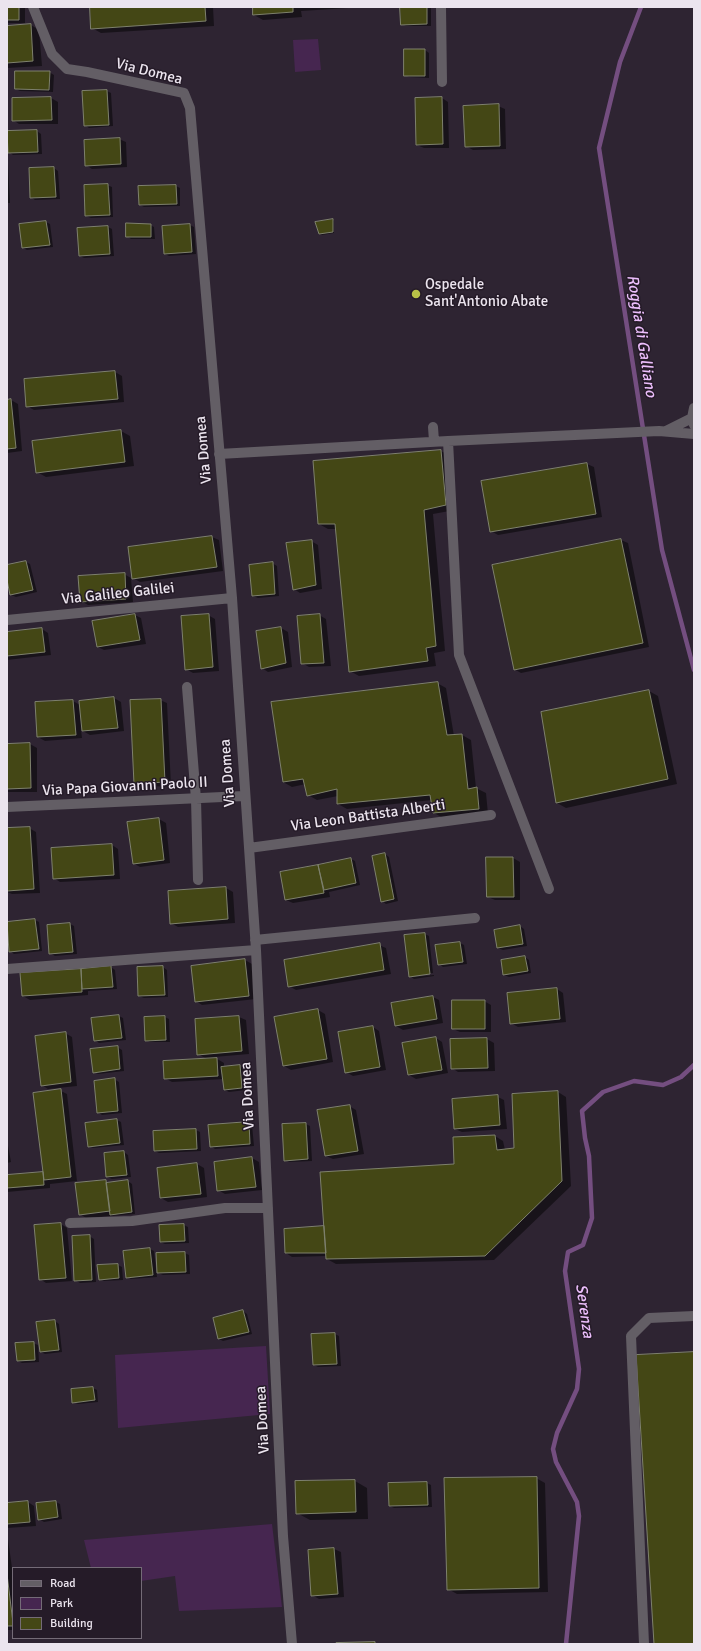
<!DOCTYPE html>
<style>
body{margin:0}
#map{position:relative;width:701px;height:1651px;overflow:hidden;background:#2e2432;font-family:Signika,sans-serif}
canvas{display:block}
.frame{position:absolute;inset:0;border:8px solid #ebe4ee;pointer-events:none}
.legend{position:absolute;left:12px;top:1567px;width:130px;height:72px;box-sizing:border-box;background:#251b28;border:1px solid #746b77;margin:0;padding:5px 7px;list-style:none;font-size:12px;color:#ebe4ee}
.legend li{display:flex;align-items:center;gap:8px;height:20px}
.legend b{width:20px;border:1px solid #746b77}
</style>
<div id="map">
<canvas width="701" height="1651"></canvas>
<div class="frame"></div>
<ul class="legend">
<li><b style="height:5px;background:#635e65"></b>Road</li>
<li><b style="height:11px;background:#462650"></b>Park</li>
<li><b style="height:11px;background:#444715"></b>Building</li>
</ul>
</div>
<script>
const c = document.querySelector('canvas').getContext('2d');
c.lineJoin = 'round';
function paint(path, color) {
  c.fillStyle = color;
  c.fill(path, 'evenodd');
}
function strokePath(path, color, width, dash) {
  c.strokeStyle = color;
  c.lineWidth = width;
  c.lineCap = dash ? 'butt' : 'round';
  c.setLineDash(dash || []);
  c.stroke(path);
}
function label(font, color, halo, rows, align = 'center') {
  c.font = font + ' Signika,sans-serif';
  c.lineWidth = 3;
  c.setLineDash([]);
  c.textBaseline = 'middle';
  c.strokeStyle = halo;
  c.fillStyle = color;
  for (const [text, x, y, turn = 0] of rows) {
    c.save();
    c.translate(x, y);
    c.rotate((+turn || 0) * Math.PI / 180);
    c.textAlign = isNaN(turn) ? turn : align;
    if (halo) c.strokeText(text, 0, 0);
    c.fillText(text, 0, 0);
    c.restore();
  }
}
paint(new Path2D(`
 M318 39 321 70 295 72 293 40Z
 M266 1346 270 1414 118 1428 115 1355Z
 M272 1524 282 1607 179 1611 175 1576 141 1581V1568H91L84 1540Z`), '#462650');
paint(new Path2D(`
 M7 7H25V23H7Z
 M91 7H213L214 26 101 33 92 28Z
 M254 7H364L301 11 302 17 263 20 254 15Z
 M401 7H431V26H406L402 24Z
 M31 25 39 30 42 66 7 68V27Z
 M405 50H425L429 53V78L409 77 405 75Z
 M49 72 54 75 53 92 20 91 16 89Z
 M107 91 111 93 113 126 89 128 85 125 83 92Z
 M51 98 58 102V124H19L13 120V99Z
 M442 98 448 102 449 148H424L417 145Z
 M7 100 8 130H7Z
 M498 106 505 109 506 149 473 150 466 146Z
 M37 131 41 134 42 154 13 155 9 152Z
 M119 139 126 142 127 167 92 169 86 165Z
 M7 163 8 164 10 203H7Z
 M54 168 58 171 60 199 35 200 31 197 30 169Z
 M107 185 112 187 113 217 91 218 86 216Z
 M176 186 180 188V206L144 207 140 205Z
 M333 220 334 221V233L322 235 320 234Z
 M46 222 50 224 53 247 27 250 23 248 20 225Z
 M150 225 154 227 155 239H131L127 236Z
 M190 225 194 227 196 254 169 256 165 254Z
 M108 227 112 229 114 256 84 258 80 256 79 228Z
 M115 372 122 376 124 402 34 410 27 406Z
 M11 400 18 404 22 451 7 453V401Z
 M121 431 130 436 134 466 46 477 37 472 33 442Z
 M441 451 450 456 455 510 433 514 445 651 434 653 436 666 359 676 350 671 336 529H328L319 524Z
 M587 464 594 467 602 517 498 535 491 531 483 482Z
 M212 537 219 540 223 571 140 582 133 578 129 548Z
 M621 540 628 543 649 647 521 673 514 669Z
 M311 541 318 545 322 589 300 593 294 589Z
 M26 562 30 564 37 592 16 597 11 595 7 576V566Z
 M272 563 277 566 279 596 258 598 253 596 250 566Z
 M124 574 131 578 133 602 88 605 81 601Z
 M135 615 141 618 146 644 104 650 98 647Z
 M208 615 215 619 219 671 193 673 186 669Z
 M319 615 326 619 331 666 309 667 302 663Z
 M281 628 288 632 292 667 268 672 262 668 257 632Z
 M42 629 48 633 51 655 7 660V633Z
 M437 683 446 688 454 736 462 735 471 740 476 788 486 793 488 814 443 818 434 813 432 800 347 809 338 804V796L317 800 308 795 306 784 292 787 283 782Z
 M649 691 658 696 677 784 566 808 557 803 542 713Z
 M114 698 121 702 124 731 90 735 81 730 82 738 45 741 38 737 36 703 73 701 80 705V701Z
 M160 700 167 703 171 786 141 787 135 783Z
 M30 744 37 748V792H8L7 745Z
 M159 819 166 823 170 863 140 867 133 863Z
 M29 828 36 832 40 893 12 894 7 892V829Z
 M112 845 118 849 120 879 60 882 54 878Z
 M385 854 389 857 398 901 386 904 382 901Z
 M487 858H513L520 862V900H495L488 897Z
 M351 859 355 861 360 885 329 892 330 897 293 903 286 900 281 872Z
 M226 888 233 892 235 923 178 927 171 923Z
 M35 920 39 922 42 951 14 954 10 951 7 922Z
 M70 924 74 926 77 954 55 956 50 953Z
 M520 926 524 929 527 946 503 950 498 948Z
 M425 934 429 936 433 973 412 975V977L434 975V976L414 979 410 976Z
 M460 943 464 945 467 964 443 967 439 964Z
 M379 945 386 948 391 974 296 990 289 986Z
 M525 957 529 960 531 973 509 977 504 975Z
 M245 960 252 964 256 999 202 1005 196 1001Z
 M111 967 115 970 117 989 88 991V995L30 1000 23 996 22 974Z
 M163 967 167 970 168 997 144 998 139 996Z
 M557 989 563 993 566 1022 518 1027 511 1023Z
 M433 997 439 1000 443 1023 403 1030 396 1026Z
 M484 1001 491 1005V1032H460L453 1029Z
 M318 1010 325 1014 333 1062 291 1070 284 1066 276 1018Z
 M119 1016 123 1018 126 1040 99 1043 95 1040 92 1019Z
 M165 1017 169 1019 170 1042H150L146 1040Z
 M239 1017 246 1020 249 1054 214 1057 224 1063V1068L239 1066 244 1068 246 1090 229 1092 225 1090 224 1079 172 1082 165 1078 207 1059 198 1054 196 1020Z
 M7 1020 8 1038H7Z
 M373 1027 379 1031 386 1070 353 1076 346 1072Z
 M65 1033 72 1037 77 1086 48 1089 42 1085Z
 M436 1038 442 1042 448 1073 416 1079 409 1075Z
 M487 1039 494 1043 495 1071 458 1072 452 1068 451 1040Z
 M117 1047 122 1050 124 1071 98 1074 94 1072Z
 M114 1079 119 1082 122 1113 102 1115 98 1112Z
 M61 1091 67 1094 77 1181 50 1184V1188L7 1192V1176L44 1173Z
 M558 1092 566 1097 571 1186 494 1260 336 1264 327 1259V1256L292 1257 286 1253 325 1228 455 1165 495 1136 503 1141 505 1150 515 1149Z
 M498 1097 504 1100 507 1129 462 1132 455 1129Z
 M349 1106 356 1110 364 1154 333 1159 326 1156Z
 M117 1120 121 1122 124 1145 93 1148 89 1146 86 1123Z
 M248 1123 252 1125 254 1146 215 1149 211 1146Z
 M306 1124 310 1126 312 1161 289 1162 285 1160Z
 M196 1130 200 1132 201 1151 159 1153 155 1151Z
 M7 1140 11 1162 7 1163Z
 M124 1152 128 1155 131 1177 112 1179 107 1177Z
 M252 1158 259 1162 262 1190 225 1194 218 1190Z
 M197 1164 204 1168 207 1197 168 1202 161 1198Z
 M106 1181 110 1183 128 1181 132 1184 135 1214 86 1218 80 1214Z
 M61 1224 67 1228 72 1281 46 1283 40 1279Z
 M184 1225 188 1227 189 1243 165 1244 160 1242Z
 M89 1236 94 1239 96 1282 80 1283 75 1280Z
 M150 1249 154 1251 157 1277 131 1279 127 1277Z
 M185 1253 189 1255 190 1274 163 1275 158 1273Z
 M118 1265 122 1267 123 1280 104 1281 100 1279Z
 M243 1311 247 1314 252 1334 223 1341 219 1339 214 1319Z
 M55 1321 59 1324 62 1352 45 1354 41 1352Z
 M335 1334 339 1336 341 1366 318 1367 314 1365Z
 M33 1343 38 1345 39 1362 22 1363 18 1361Z
 M93 1388 97 1390 98 1402 78 1404 73 1402Z
 M536 1478 545 1483 548 1592 457 1594 448 1589Z
 M355 1481 367 1488 368 1519 310 1520 297 1513Z
 M427 1483 431 1485 432 1507 394 1508 390 1506Z
 M28 1502 34 1506 36 1526 7 1528V1504Z
 M56 1502 60 1504 62 1519 44 1522 39 1519Z
 M7 1532 13 1575V1630H7Z
 M334 1549 341 1552 344 1597 319 1599 312 1595 309 1551Z`), '#0007');
strokePath(new Path2D(`
 M641 7 620 62 599 148 662 550 694 670
 M566 1644 579 1516 577 1502 556 1462 553 1449 557 1433 577 1389 579 1369 565 1271 568 1252 583 1245 592 1218 589 1156 585 1138 582 1111 603 1092 634 1081 663 1085 681 1077 694 1065`), '#744e80', 4.5);
const building = new Path2D(`
 M7 7H19V20H7Z
 M90 7H205L206 21 91 29Z
 M253 7H293V12L253 15Z
 M400 7H427V24L401 25Z
 M31 24 33 61 7 63V26Z
 M404 49H425V76H404Z
 M15 71H50L49 90 15 89Z
 M107 90 109 125 84 126 82 91Z
 M51 97 52 120 12 121V98Z
 M442 97 443 144 416 145 415 98Z
 M499 104 500 146 465 147 463 106Z
 M37 130 38 152 8 153 7 131Z
 M120 138 121 164 85 166 84 140Z
 M54 167 56 197 30 198 29 168Z
 M108 184 110 215 85 216 84 185Z
 M176 185 177 204 139 205 138 186Z
 M333 219V232L319 234 315 222Z
 M46 221 50 245 22 248 19 224Z
 M126 223 151 224V237H126Z
 M190 224 192 252 164 254 162 226Z
 M108 226 110 254 79 256 77 228Z
 M115 371 118 399 26 407 24 379Z
 M11 399 16 448 7 449V400Z
 M121 430 125 462 36 473 32 441Z
 M441 450 446 505 424 510 436 646 426 648 428 661 349 672 335 524H318L313 461Z
 M587 463 596 514 490 532 481 481Z
 M212 536 217 567 132 579 128 547Z
 M621 539 643 643 514 670 492 565Z
 M312 540 316 585 293 590 286 543Z
 M26 561 33 590 10 595 7 580V565Z
 M273 562 275 594 252 596 249 565Z
 M125 573 126 599 80 602 78 576Z
 M135 614 140 640 97 647 92 621Z
 M209 614 213 667 185 670 181 616Z
 M320 614 324 663 301 664 297 616Z
 M281 627 286 663 261 669 256 631Z
 M42 628 45 652 7 656V632Z
 M438 682 447 735 462 734 468 789 477 787 479 809 433 813 430 795 337 804V789L307 796 303 779 283 782 271 702Z
 M649 690 668 779 556 803 541 712Z
 M114 697 118 728 82 731 79 701Z
 M161 699 165 782 134 784 130 700Z
 M73 700 76 735 37 737 35 702Z
 M30 743 31 788 7 789V744Z
 M159 818 164 860 133 864 127 822Z
 M30 827 34 889 7 891V828Z
 M112 844 114 875 53 879 51 848Z
 M385 853 394 899 381 902 372 856Z
 M486 857H513L514 897H487Z
 M351 858 356 883 324 890 318 865Z
 M318 865 324 893 285 900 280 872Z
 M226 887 228 919 170 924 168 891Z
 M35 919 39 949 9 952 7 922Z
 M70 923 73 952 49 954 47 925Z
 M520 925 523 944 497 948 494 930Z
 M425 933 430 974 409 977 404 935Z
 M460 942 463 962 438 965 435 945Z
 M380 943 384 970 288 987 284 960Z
 M525 956 528 971 503 975 501 960Z
 M245 959 249 996 195 1002 191 966Z
 M111 966 113 987 82 989 81 969Z
 M163 966 165 995 138 996 137 967Z
 M81 969 82 992 22 996 20 973Z
 M557 988 560 1019 510 1024 507 993Z
 M433 996 437 1019 395 1026 391 1003Z
 M452 1000H485V1029H452Z
 M318 1009 327 1059 283 1066 274 1017Z
 M119 1015 122 1038 94 1041 91 1018Z
 M165 1016 166 1040 145 1041 144 1017Z
 M239 1016 242 1051 197 1055 195 1019Z
 M373 1026 380 1067 345 1073 338 1032Z
 M66 1032 71 1082 41 1086 35 1036Z
 M436 1037 442 1070 408 1075 402 1043Z
 M487 1038 488 1068 451 1069 450 1039Z
 M118 1046 120 1069 93 1073 90 1049Z
 M217 1058 218 1076 164 1079 163 1061Z
 M240 1065 242 1088 224 1090 221 1067Z
 M115 1078 118 1111 97 1113 94 1081Z
 M61 1089 71 1177 44 1180 33 1093Z
 M558 1091 562 1181 485 1256 326 1259 320 1172 454 1164 453 1137 495 1135 497 1150 514 1148 512 1094Z
 M498 1095 500 1125 454 1129 452 1099Z
 M350 1105 358 1151 325 1156 317 1110Z
 M117 1119 120 1143 88 1147 85 1123Z
 M249 1122 250 1144 210 1147 208 1125Z
 M306 1123 308 1159 284 1161 282 1124Z
 M196 1129 197 1149 154 1151 153 1131Z
 M124 1151 127 1175 106 1177 104 1153Z
 M252 1157 256 1187 217 1191 214 1162Z
 M197 1163 201 1194 160 1198 157 1168Z
 M43 1172 44 1185 7 1188V1175Z
 M106 1180 110 1211 79 1215 75 1183Z
 M128 1180 132 1212 110 1215 106 1183Z
 M61 1223 66 1278 39 1280 34 1225Z
 M184 1224 185 1241 160 1242 159 1225Z
 M324 1226 326 1253H285L284 1229Z
 M90 1235 92 1280 74 1281 72 1236Z
 M150 1248 153 1275 126 1278 123 1251Z
 M185 1252 186 1272 157 1273 156 1253Z
 M118 1264 119 1278 99 1280 97 1265Z
 M243 1310 249 1332 218 1339 213 1318Z
 M55 1320 59 1350 40 1352 36 1322Z
 M335 1333 337 1364 313 1365 311 1334Z
 M34 1342 35 1360 17 1361 15 1343Z
 M694 1352V1644H654L636 1355Z
 M93 1387 95 1400 72 1403 71 1389Z
 M537 1477 539 1588 447 1590 444 1478Z
 M355 1480 356 1512 296 1514 295 1481Z
 M427 1482 428 1505 389 1506 388 1483Z
 M28 1501 30 1522 7 1524V1503Z
 M56 1501 58 1517 38 1520 36 1503Z
 M334 1548 338 1594 311 1596 308 1550Z
 M7 1574 13 1623V1626H7Z
 M375 1642V1644H336V1643Z`);
paint(building, '#444715');
strokePath(building, '#7e816d', 1);
strokePath(new Path2D(`
 M33 7 52 54 67 69 87 72 184 93 190 108 232 598 256 950 283 1536 292 1644
 M441 7 442 82
 M694 408 692 418 694 425
 M433 427 434 441
 M666 431 692 418
 M448 441 459 655 549 889
 M219 454 448 441 659 431 694 434
 M7 620 232 598
 M187 687 196 799 198 880
 M7 807 244 796
 M249 848 491 815
 M255 940 475 918
 M7 969 256 950
 M70 1223 132 1221 225 1208H268
 M644 1644 631 1336 649 1318 694 1316`), '#635e65', 10);
for (const [x, y, r, color] of [
 [416,294,5,"#b8c147"]
]) {
  const dot = new Path2D();
  dot.arc(x, y, r, 0, 2 * Math.PI);
  c.fillStyle = color;
  c.fill(dot);
  strokePath(dot, '#251b28', 1.5);
}
label('15px', '#ebe4ee', '#251b28', [
 ["Via Domea",149,72,14],
 ["Via Domea",204,450,-95],
 ["Via Galileo Galilei",118,594,-6],
 ["Via Domea",228,773,-94],
 ["Via Papa Giovanni Paolo II",125,787,-3],
 ["Via Leon Battista Alberti",368,816,-8],
 ["Via Domea",248,1096,-93],
 ["Via Domea",263,1420,-93]
]);
label('15px', '#ebe4ee', '#251b28', [
 ["Ospedale",425,285],
 ["Sant'Antonio Abate",425,302]
], 'left');
label('italic 16px', '#ebbefb', '#251b28', [
 ["Roggia di Galliano",641,336,81],
 ["Serenza",584,1311,82]
]);
</script>
